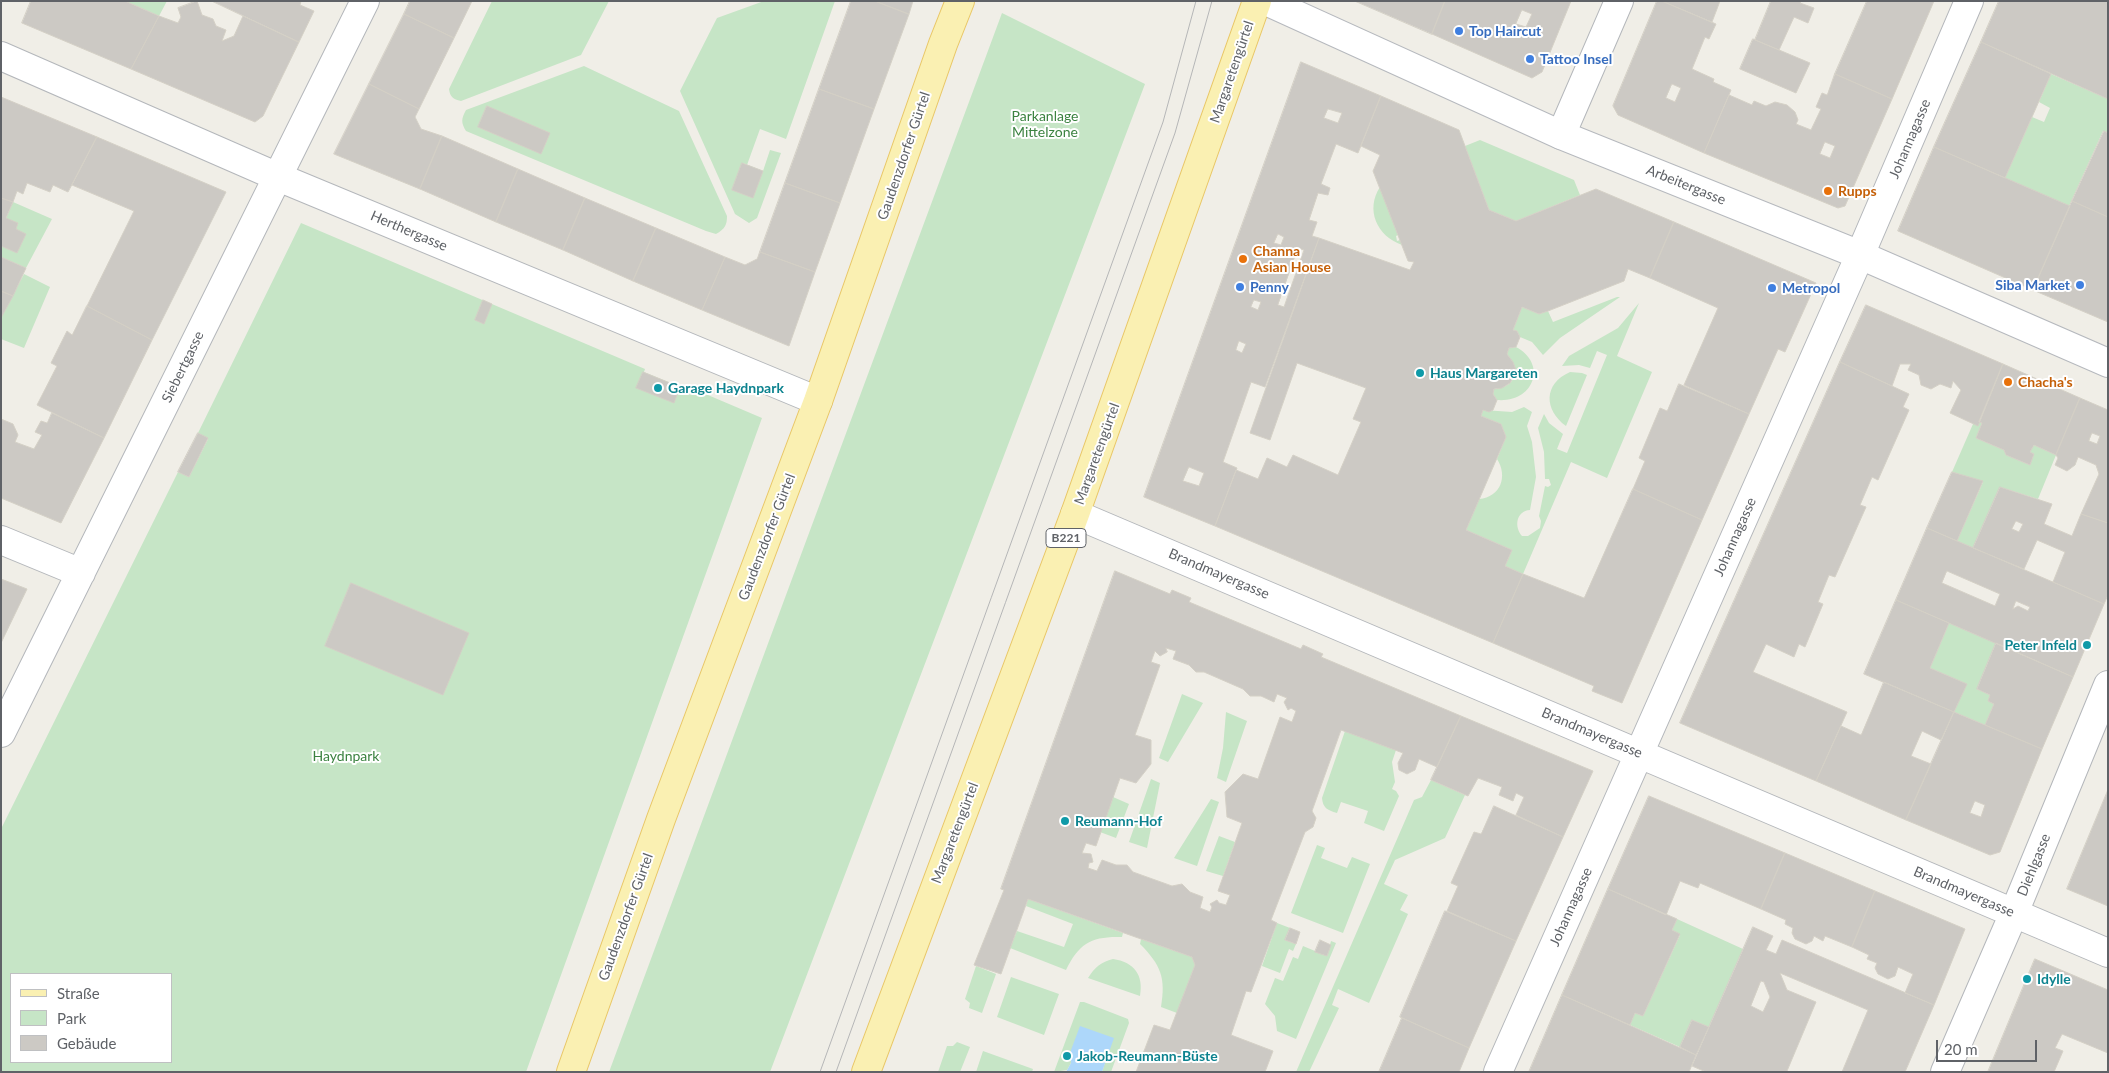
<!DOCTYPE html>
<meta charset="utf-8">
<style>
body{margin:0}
#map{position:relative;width:2109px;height:1073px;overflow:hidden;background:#f0eee7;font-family:Lato,sans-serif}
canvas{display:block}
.frame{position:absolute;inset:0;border:2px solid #5f6267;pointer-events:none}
.legend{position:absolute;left:10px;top:973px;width:162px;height:90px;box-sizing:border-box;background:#fff;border:1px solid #bfc0c2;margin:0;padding:6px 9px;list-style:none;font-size:15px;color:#5f6267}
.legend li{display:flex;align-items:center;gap:10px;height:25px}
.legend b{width:25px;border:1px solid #bfc0c2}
.scale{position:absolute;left:1936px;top:1040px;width:101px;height:22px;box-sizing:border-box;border:2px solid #5f6267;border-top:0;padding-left:6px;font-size:15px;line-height:18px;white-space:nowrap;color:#5f6267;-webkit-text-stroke:4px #fff;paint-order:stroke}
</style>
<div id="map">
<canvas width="2109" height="1073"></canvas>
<div class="frame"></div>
<ul class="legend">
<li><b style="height:6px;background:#faf0b2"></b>Straße</li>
<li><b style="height:14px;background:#c6e5c6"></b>Park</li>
<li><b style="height:14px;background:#ccc9c4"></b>Gebäude</li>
</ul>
<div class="scale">20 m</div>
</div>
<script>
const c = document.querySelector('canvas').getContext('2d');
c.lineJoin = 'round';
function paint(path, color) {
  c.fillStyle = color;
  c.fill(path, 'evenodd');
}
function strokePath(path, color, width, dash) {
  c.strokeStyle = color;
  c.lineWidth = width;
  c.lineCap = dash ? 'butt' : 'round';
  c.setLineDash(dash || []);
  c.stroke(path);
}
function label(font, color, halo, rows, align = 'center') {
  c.font = font + ' Lato,sans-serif';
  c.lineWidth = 4;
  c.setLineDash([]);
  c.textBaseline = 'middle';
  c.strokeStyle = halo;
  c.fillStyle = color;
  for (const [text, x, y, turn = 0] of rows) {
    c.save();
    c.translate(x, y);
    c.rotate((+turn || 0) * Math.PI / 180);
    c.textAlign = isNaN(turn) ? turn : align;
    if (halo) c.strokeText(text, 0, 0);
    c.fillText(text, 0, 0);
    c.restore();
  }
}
paint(new Path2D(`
 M125 1H167L159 16Z
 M492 1H609L581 55 461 101C453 99 450 97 449 89Z
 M764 1H835L786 139 760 129 747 165 743 163 763 171 770 150 781 153 757 218 749 223 735 214 680 91 717 18Z
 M1002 13 1145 84 770 1072H609Z
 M584 66 679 111 727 216C727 225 725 229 716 234L706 231 466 131C461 123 461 119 466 110Z
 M2051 74 2108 99V133L2103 131 2069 206 2005 178 2032 117 2044 122 2050 108 2039 102Z
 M1480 140 1574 180 1580 195 1516 221 1489 210 1465 146Z
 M1380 187 1398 235 1396 236 1397 241 1400 240 1402 245C1377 236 1365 210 1380 187Z
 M13 202 52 219 26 268 1 257V230Z
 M301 223 645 369 644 372 680 387 682 384 762 418 526 1072H1V829L178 472 189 477 208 439 198 433ZM11 974H171V1062H11Z
 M24 274 50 287 24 348 1 339V318Z
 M1617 297H1620L1560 338 1543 355 1532 342 1520 337 1517 331 1513 330 1522 307 1539 314 1548 311 1553 322Z
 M1639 303 1617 356 1652 372 1607 478 1571 462 1523 574 1505 566 1512 550 1466 530 1479 499C1501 497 1508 476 1497 459L1506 437 1501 424 1481 416 1483 410 1512 412 1524 407 1532 412 1527 426 1532 442 1536 477 1530 510C1516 511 1514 527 1522 536H1528L1540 528 1541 521 1539 516 1545 486 1548 487 1551 485 1549 479H1545L1544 452 1538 428 1544 414 1549 423 1563 434 1557 449 1567 453 1607 355 1597 351 1590 368 1579 365 1562 366 1569 356 1618 328Z
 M1516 347C1548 364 1534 403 1497 400L1493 394 1494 389C1517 387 1520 370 1507 354L1509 348Z
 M1570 372 1582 373 1587 375 1566 426C1544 410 1543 384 1570 372Z
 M1979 422 1982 423 1976 438 2004 450 2006 455 2030 465 2034 454 2030 452 2034 445 2056 455 2038 499 2000 487 1973 548 1957 541 1983 482 1952 472 1973 424Z
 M1949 623 1996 643 1977 689 1990 695 1988 701 1994 704 1985 725 1954 712 1966 684 1930 668Z
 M1182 694 1203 703 1168 762 1159 758Z
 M1226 712 1247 721 1226 782 1217 778 1223 748Z
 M1345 731 1396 750 1392 762 1395 782 1392 789 1396 791 1399 796 1384 831 1364 823 1368 811 1341 802 1337 813C1327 810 1323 808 1322 798Z
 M1151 779 1160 783 1147 848 1129 842Z
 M1431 780 1465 795 1445 838 1395 860 1384 884 1408 895 1400 910 1408 914 1369 1003 1338 989 1332 1005 1339 1008 1309 1072H1296L1414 800 1422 797Z
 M1113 797 1129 804 1116 838 1100 832Z
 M1211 799 1219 802 1197 866 1174 858Z
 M1219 836 1235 842 1223 876 1206 871Z
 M1317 845 1325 848 1321 858 1347 868 1352 857 1370 864 1343 933 1291 913Z
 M1028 899 1123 933 1122 937C1092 936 1079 943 1066 970L1010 948 1017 931 1064 947 1073 924 1026 906Z
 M1677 919 1743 949 1709 1027 1692 1020 1680 1047 1630 1025 1635 1013 1643 1016 1680 935 1672 930Z
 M1277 923 1290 928 1285 940 1296 944 1293 951 1289 949 1280 973 1262 966Z
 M1141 939 1192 957 1195 965 1177 1013 1161 1007C1166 978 1161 965 1140 944Z
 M1331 941 1336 943 1296 1039 1277 1031 1275 1016 1265 1004 1275 978 1283 981 1293 957 1298 959 1303 946 1327 956Z
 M1113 959C1134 962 1144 975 1140 996L1088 978C1095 967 1101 962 1113 959Z
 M976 966 996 974 982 1013 969 1008 970 1003 965 999Z
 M1011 977 1059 994 1044 1035 997 1017Z
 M1080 1002H1084L1128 1019 1129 1023 1111 1072H1102L1113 1038 1071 1050V1063L1067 1070 1054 1072Z
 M957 1042 970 1047 960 1072H938L947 1046H953Z
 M983 1051 1033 1069 1032 1072H976Z`), '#c6e5c6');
paint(new Path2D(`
 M1080 1026 1114 1038 1102 1072H1066L1071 1063V1050Z`), '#add7fa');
const building = new Path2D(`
 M31 1H125L159 16 131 69 22 23Z
 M197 1 202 15 213 19 216 26 226 30 222 41 234 36 243 16 299 42 263 116 255 122 131 69 159 16 178 23 181 17 178 8Z
 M212 1H301L300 5 314 11 299 42Z
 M410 1H472L454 38 404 14Z
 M851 1H875L909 14 874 109 819 89Z
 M875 1H913L909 14Z
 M1355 1H1445L1432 34Z
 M1445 1H1571L1542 72 1532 78 1432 34ZM1522 10 1532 14 1526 27 1516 24Z
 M1657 1H1662L1716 24 1709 39 1705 37 1692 69 1714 79 1713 82 1731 90 1704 153 1618 115 1613 106ZM1672 84 1681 88 1675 102 1666 98Z
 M1662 1H1720L1712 22Z
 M1771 1H1801L1800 3 1814 8 1808 23 1794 17 1779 50 1755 40Z
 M1867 1H1934L1892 99 1835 74Z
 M1999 1H2108V99L1981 42Z
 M404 14 454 38 419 109 369 84Z
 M1753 39 1810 63 1796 93 1740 69Z
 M1981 42 2051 74 2005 178 1934 147Z
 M1301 62 1381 96 1358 153 1336 144 1321 184 1330 188 1328 195 1318 193 1309 220 1317 222 1312 236 1319 238 1265 387 1251 382 1223 462 1237 468 1215 526 1144 497ZM1328 109 1342 113 1338 123 1324 118ZM1278 234 1284 237 1281 245 1274 243ZM1298 248 1304 250 1284 307 1278 305ZM1254 300 1261 302 1258 310 1251 307ZM1239 341 1246 344 1242 353 1236 350ZM1189 467 1204 473 1199 486 1183 481Z
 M1835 74 1892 99 1845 206 1838 208 1704 153 1729 95 1752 105 1754 101 1766 106 1775 102 1787 105 1795 112 1798 120 1796 124 1811 130 1821 109 1816 107 1822 93 1827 95ZM1825 142 1835 146 1830 158 1820 154Z
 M369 84 419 109 415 117 421 129 442 136 420 189 334 154Z
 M819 89 874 109 840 203 785 183Z
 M1381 96 1459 130 1489 210 1516 221 1596 189 1674 222 1650 278 1628 269 1624 281 1548 311 1539 314 1522 307 1513 330 1517 331 1520 337 1516 347 1509 348 1507 354 1513 362 1516 370 1514 377 1510 383 1502 388 1494 389 1493 394 1497 400 1493 410 1489 412 1483 410 1481 416 1501 424 1506 437 1466 530 1512 550 1505 566 1523 574 1493 643 1215 526 1236 470 1258 479 1267 458 1287 467 1293 455 1338 475 1361 422 1353 419 1366 388 1297 363 1270 440 1250 433 1319 238 1410 270 1414 262 1408 261 1373 171 1380 155 1361 146Z
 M1 97 97 137 68 192 53 185 50 192 27 183 23 194 17 191 13 202 1 198Z
 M487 106 550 133 541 154 478 127Z
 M2104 131 2108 133V217L2072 201Z
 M442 136 518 169 496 222 420 189Z
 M97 137 226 192 152 340 87 306 134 211 72 185Z
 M1934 147 2070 206 2033 290 1898 231Z
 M742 163 763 171 753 198 732 190Z
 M518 169 585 198 563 250 496 222Z
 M785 183 840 203 815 272 760 252Z
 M1 198 13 202 6 218 18 223 16 229 26 234 17 253 1 246Z
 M585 198 656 228 633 281 563 250Z
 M2072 201 2108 217V322L2033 290Z
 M1674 222 1816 283 1785 352 1778 349 1749 414 1684 385 1718 308 1650 278Z
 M656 228 725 257 702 310 633 281Z
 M760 252 815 272 789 346 702 310 725 257 745 265 757 259Z
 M1 257 26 268 13 296 1 291Z
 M1 291 13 296 1 318Z
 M483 300 492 304 484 324 475 320Z
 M1866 305 2003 364 1978 426 1950 413 1961 390 1953 381 1951 388 1940 384 1931 389 1921 385 1919 375 1908 370 1911 364H1900L1892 386 1840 362Z
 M87 306 152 340 104 438 37 405 57 366 51 363 67 331 72 335Z
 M1840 362 1909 394 1903 407 1909 410 1878 480 1872 477 1860 505 1866 507 1835 577 1829 575 1818 602 1823 604 1805 647 1799 644 1794 657 1766 644 1753 672 1847 712 1816 781 1680 723Z
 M2003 364 2080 398 2056 455 2034 445 2030 452 2034 454 2030 465 2006 455 2004 450 1976 438 1982 423 1979 422Z
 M643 372 680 387 674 403 636 388Z
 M1679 384 1749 414 1702 520 1633 489 1645 461 1639 458 1660 408 1667 411Z
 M2080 398 2108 410V523L2081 514 2099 474 2096 465 2078 457 2075 465 2067 471 2055 465 2058 458 2056 455ZM2092 433 2100 436 2097 444 2089 441Z
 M52 413 104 438 61 523 1 498V419L13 424 18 435 15 442 34 449 42 435 35 432 41 421 47 423Z
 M198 433 208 438 189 477 178 472Z
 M1952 472 1983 481 1957 541 1927 528Z
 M2000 487 2052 504 2044 524 2072 536 2081 514 2108 523V595L2104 604 2053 582 2065 552 2037 540 2024 569 1973 548ZM2016 521 2023 524 2019 532 2012 529Z
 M1633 489 1702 520 1622 703 1592 691 1594 686 1493 643 1523 574 1584 598Z
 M1927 528 2104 604 2073 677 1896 600ZM1947 571 2000 594 1995 606 1942 583ZM2016 601 2030 607 2028 611 2018 606 2013 609Z
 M1115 571 1170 594 1172 590 1191 598 1189 602 1301 649 1303 645 1323 654 1321 657 1461 716 1437 767 1419 759 1415 770 1407 774 1399 770 1398 763 1403 753 1341 730 1312 811 1316 818 1313 827 1305 832 1271 920 1277 923 1251 992 1246 991 1231 1035 1273 1051 1265 1072H1136L1154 1025 1170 1030 1195 965 1192 957 1028 899 1001 974 974 965 1004 890 1001 889ZM1166 648 1176 651 1173 659 1189 665 1196 672H1204L1243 689 1250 696H1261L1274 702 1277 694 1287 698 1284 702 1288 710 1291 708 1296 711 1292 722 1280 717 1258 779 1243 774 1225 792 1227 817 1242 823 1218 891 1230 895 1226 905 1219 903 1217 900 1210 904 1212 907 1210 912 1200 908 1203 897 1190 892 1182 884 1172 886 1133 872 1127 865H1116L1102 860 1097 871 1088 868 1089 863 1093 862 1091 854 1082 853 1086 843 1096 846 1120 778 1136 783 1151 764V740L1135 735 1160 665 1151 662 1155 651 1160 656 1167 652Z
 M1 579 27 589 1 643Z
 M351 583 469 633 443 695 325 646Z
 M1896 600 1949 623 1930 668 1967 684 1954 712 1864 674Z
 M1996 643 2073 677 2042 749 1985 725 1994 704 1988 701 1990 695 1977 689Z
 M1884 682 1954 712 1941 740 1922 731 1911 756 1931 764 1906 820 1816 781 1841 726 1861 735Z
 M1954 712 2042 749 2000 852 1990 855 1906 820ZM1975 801 1985 805 1981 817 1970 813Z
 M1461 716 1593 771 1563 837 1516 815 1524 797 1516 793 1513 801 1499 795 1502 787 1478 778 1468 796 1431 780Z
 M2108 790V906L2067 889Z
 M1649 796 1785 853 1761 909 1700 883 1698 888 1680 881 1666 915 1608 889Z
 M1494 806 1563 837 1516 941 1447 911 1458 886 1451 883 1474 832 1481 834Z
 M1785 853 1875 891 1852 947 1825 936 1823 941 1814 936 1812 941 1806 944 1795 939 1792 933 1793 928 1785 924 1786 920 1761 909Z
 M1608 889 1677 919 1672 930 1680 934 1643 1016 1635 1013 1630 1025 1562 995Z
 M1875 891 1965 929 1934 1005 1905 993 1913 974 1898 967 1895 976 1888 979 1878 974 1875 968 1877 963 1867 959 1869 955 1852 947Z
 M1445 911 1516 941 1469 1048 1400 1017Z
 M1753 927 1773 936 1766 950 1776 954 1782 940 1934 1005 1905 1072H1842L1868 1010 1780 973 1787 990 1816 1002 1787 1071 1789 1072H1706L1692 1066ZM1761 981 1764 982 1770 997 1763 1012 1751 1006Z
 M1290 928 1300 932 1296 944 1285 940Z
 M1320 940 1331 945 1327 956 1315 952Z
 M2035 959 2108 990V1053L2062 1034 2055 1048 2063 1051 2054 1072H1988Z
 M1562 995 1696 1055 1689 1072H1529Z
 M1402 1018 1469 1048 1459 1072H1379Z
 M1692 1020 1709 1027 1696 1055 1680 1047Z`);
paint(building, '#ccc9c4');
strokePath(building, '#d4d0c6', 1);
const street = new Path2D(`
 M1 56 278 177 818 401
 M1561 135 1619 1
 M1075 514 2108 953
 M1 540 81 573
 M1 733 365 1
 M1498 1072 1860 255 1969 1
 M1945 1072 2014 913 2108 685`);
const secondary = new Path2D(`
 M1266 1 1561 135 1860 255 2108 363`);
const primary = new Path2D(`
 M571 1072 661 819 818 401 943 44 960 1
 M866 1072 1075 514 1257 1`);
strokePath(street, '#b4b7bb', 30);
strokePath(secondary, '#b6b9be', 30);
strokePath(primary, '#e9c767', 30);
strokePath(street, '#fff', 28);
strokePath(secondary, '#fff', 28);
strokePath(primary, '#faf0b2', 28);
strokePath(new Path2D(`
 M820 1072 1163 122 1196 1
 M836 1072 1175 133 1212 1`), '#b5b6b7', 1);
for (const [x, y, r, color] of [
 [1459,31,5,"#3f7fe0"],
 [1530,59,5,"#3f7fe0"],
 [1828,191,5,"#e8710a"],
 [1243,259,5,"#e8710a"],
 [2080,285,5,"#3f7fe0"],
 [1240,287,5,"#3f7fe0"],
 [1772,288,5,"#3f7fe0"],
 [1420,373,5,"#0f9aa8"],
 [2008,382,5,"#e8710a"],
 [658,388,5,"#0f9aa8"],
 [2087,645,5,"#0f9aa8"],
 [1065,821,5,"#0f9aa8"],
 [2027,979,5,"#0f9aa8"],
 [1067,1056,5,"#0f9aa8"]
]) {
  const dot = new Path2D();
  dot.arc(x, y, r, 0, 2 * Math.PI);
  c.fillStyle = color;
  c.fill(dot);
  strokePath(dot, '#fff', 2);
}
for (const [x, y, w] of [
 [1066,538,40]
]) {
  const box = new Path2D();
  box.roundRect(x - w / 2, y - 9.5, w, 19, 4);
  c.fillStyle = '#fff';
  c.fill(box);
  strokePath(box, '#5f6267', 1);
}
label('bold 12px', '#5f6267', null, [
 ["B221",1066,538]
]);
label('bold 14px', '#366cbe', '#fff', [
 ["Top Haircut",1469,31],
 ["Tattoo Insel",1540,59],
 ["Siba Market",2070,285,"right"],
 ["Penny",1250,287],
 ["Metropol",1782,288]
], 'left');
label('14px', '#5f6267', '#fff', [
 ["Margaretengürtel",1232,72,-71],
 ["Johannagasse",1910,139,-67],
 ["Gaudenzdorfer Gürtel",904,156,-71],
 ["Arbeitergasse",1686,185,22],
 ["Herthergasse",409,231,23],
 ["Siebertgasse",183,367,-64],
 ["Margaretengürtel",1097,454,-70],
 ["Gaudenzdorfer Gürtel",767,537,-69],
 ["Johannagasse",1735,537,-66],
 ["Brandmayergasse",1219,574,23],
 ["Brandmayergasse",1592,733,23],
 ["Margaretengürtel",955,833,-69],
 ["Diehlgasse",2034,865,-68],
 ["Brandmayergasse",1964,892,23],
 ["Johannagasse",1571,907,-66],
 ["Gaudenzdorfer Gürtel",626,917,-70]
]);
label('14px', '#3b8240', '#fff', [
 ["Parkanlage",1045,116],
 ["Mittelzone",1045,132],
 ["Haydnpark",346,756]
]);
label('bold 14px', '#c56008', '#fff', [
 ["Rupps",1838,191],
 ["Channa",1253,251],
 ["Asian House",1253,267],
 ["Chacha's",2018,382]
], 'left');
label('bold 14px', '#0d838f', '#fff', [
 ["Haus Margareten",1430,373],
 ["Garage Haydnpark",668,388],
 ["Peter Infeld",2077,645,"right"],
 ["Reumann-Hof",1075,821],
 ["Idylle",2037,979],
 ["Jakob-Reumann-Büste",1077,1056]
], 'left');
</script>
